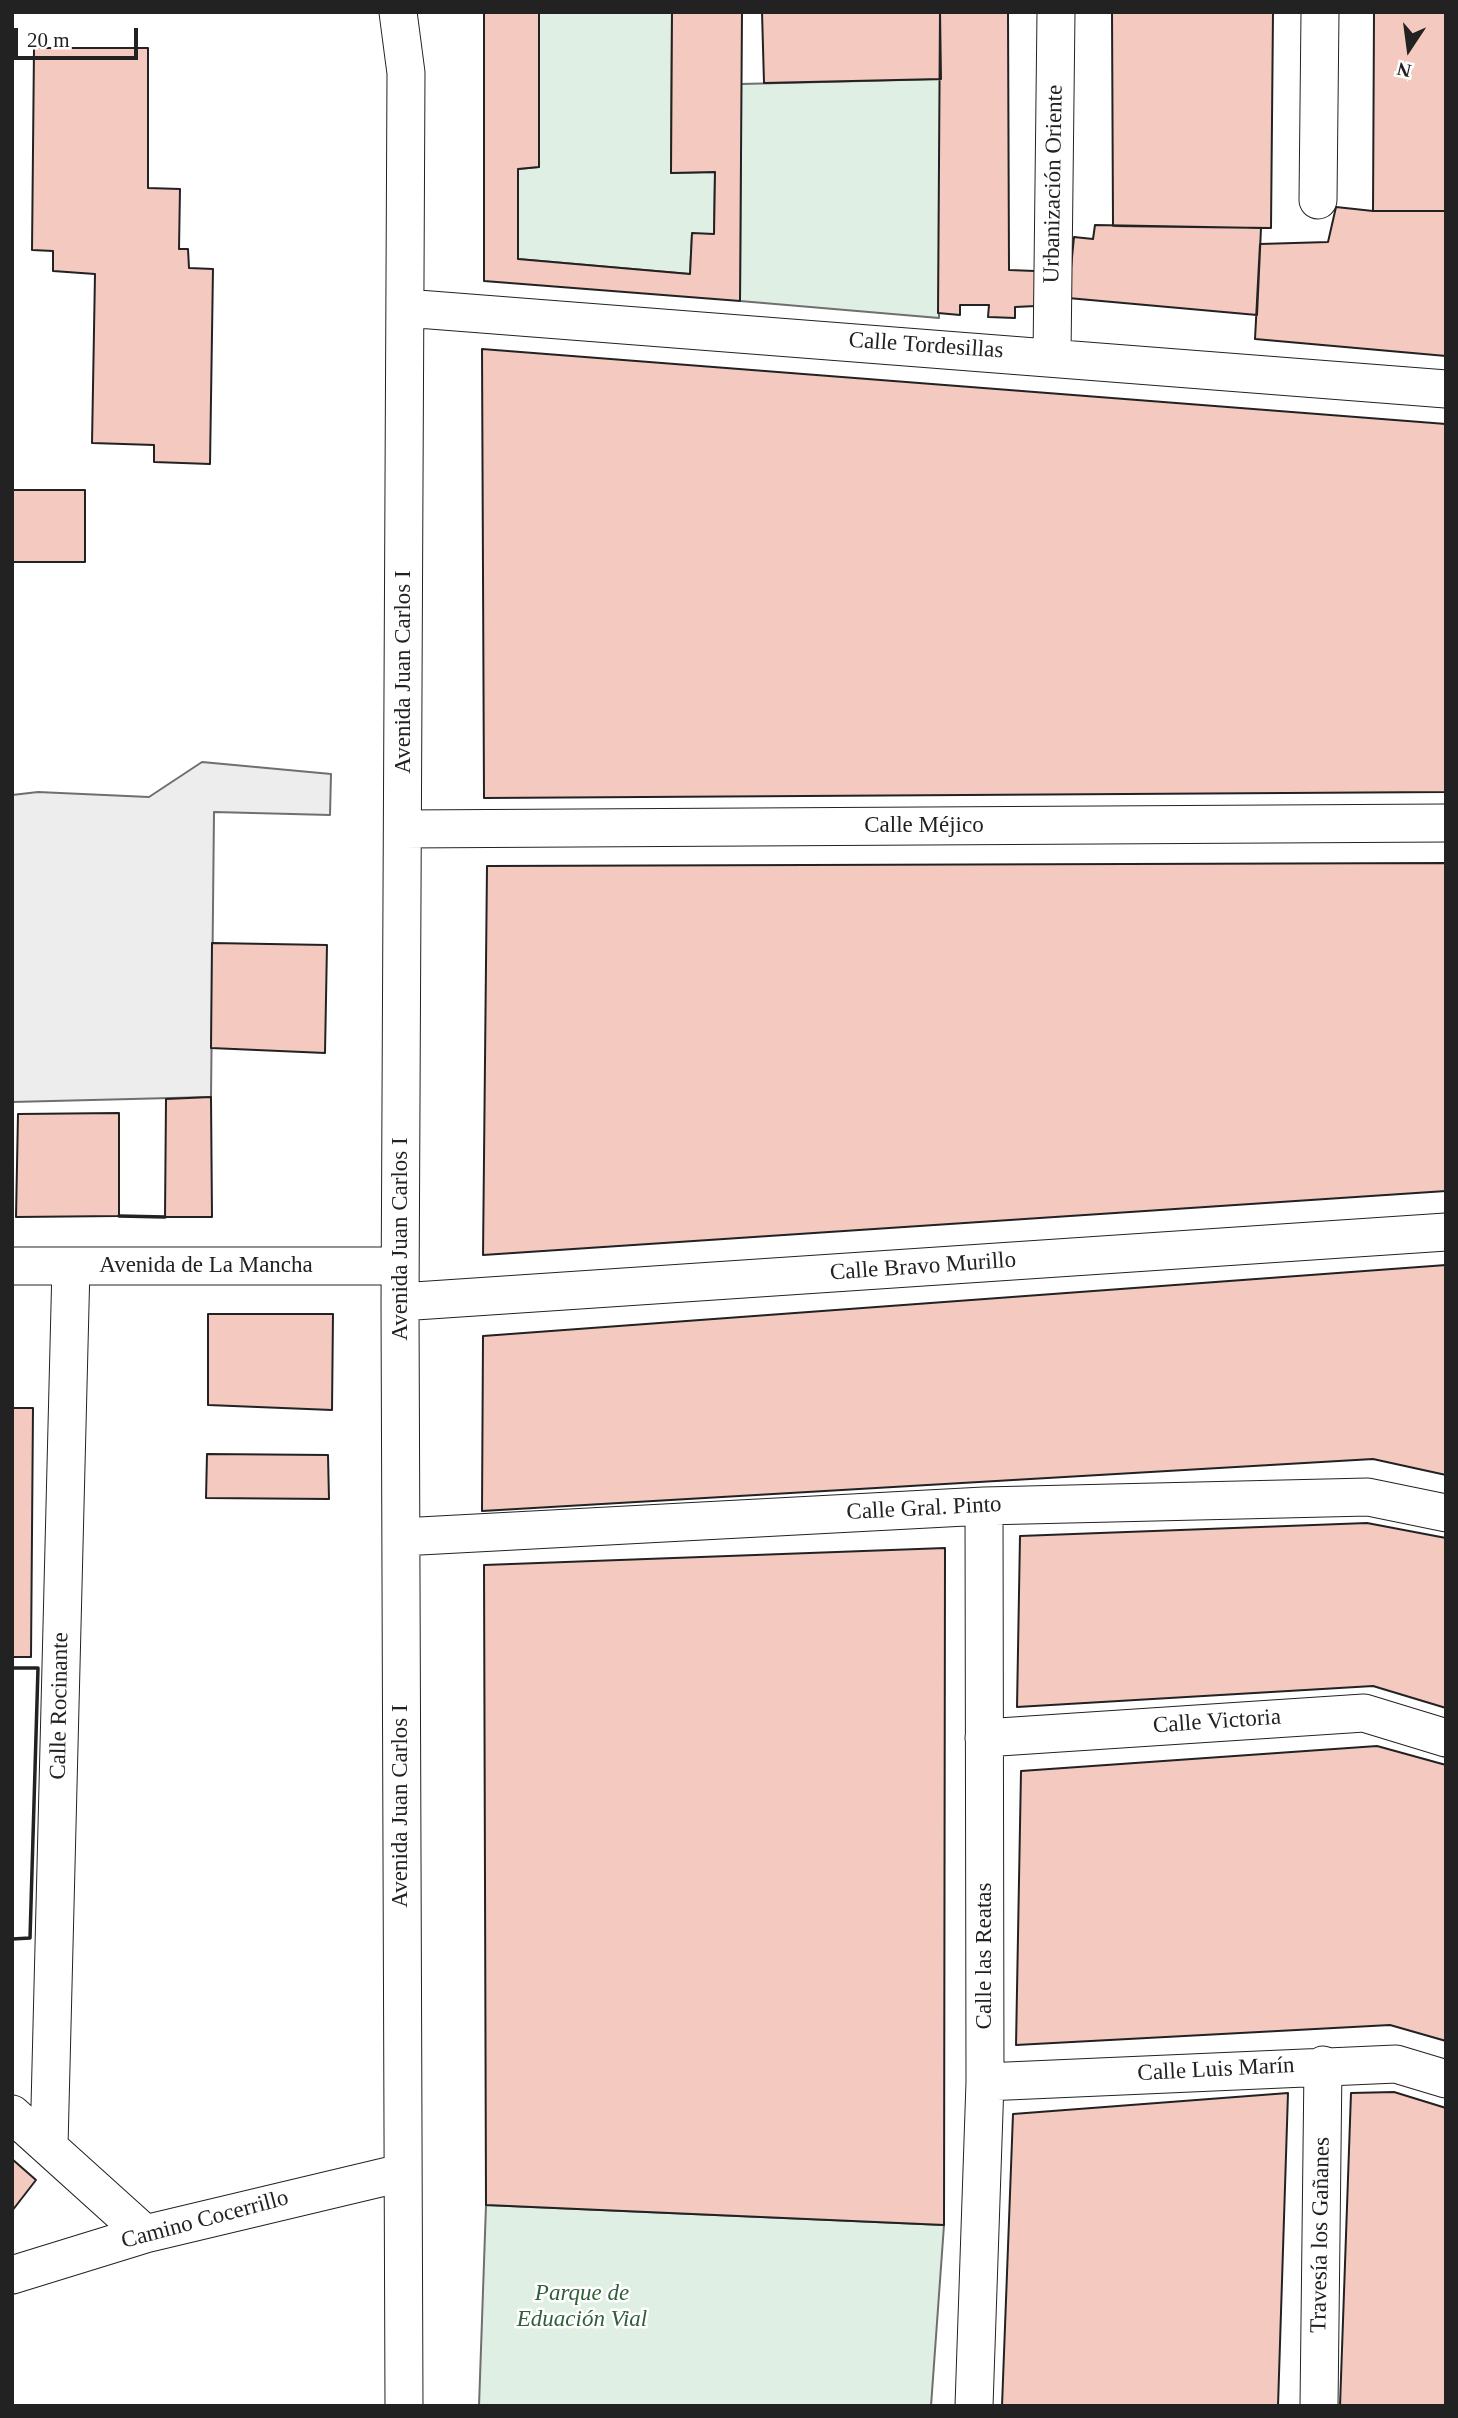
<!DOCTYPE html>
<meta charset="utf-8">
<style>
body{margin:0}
#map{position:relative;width:1458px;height:2418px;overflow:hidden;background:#fff;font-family:Georgia,serif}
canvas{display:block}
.frame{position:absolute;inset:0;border:14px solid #222;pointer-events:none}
.north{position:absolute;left:1374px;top:14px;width:70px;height:70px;-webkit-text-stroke:5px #fff;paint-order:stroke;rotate:193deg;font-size:19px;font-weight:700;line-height:28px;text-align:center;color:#222}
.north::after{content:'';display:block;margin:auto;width:24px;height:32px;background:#222;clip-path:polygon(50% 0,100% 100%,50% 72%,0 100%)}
.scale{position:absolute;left:14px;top:28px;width:124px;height:32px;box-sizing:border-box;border:4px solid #222;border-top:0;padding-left:9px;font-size:21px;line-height:24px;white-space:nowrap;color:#222;-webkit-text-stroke:5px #fff;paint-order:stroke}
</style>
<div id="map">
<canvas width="1458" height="2418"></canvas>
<div class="frame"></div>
<div class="north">N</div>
<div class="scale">20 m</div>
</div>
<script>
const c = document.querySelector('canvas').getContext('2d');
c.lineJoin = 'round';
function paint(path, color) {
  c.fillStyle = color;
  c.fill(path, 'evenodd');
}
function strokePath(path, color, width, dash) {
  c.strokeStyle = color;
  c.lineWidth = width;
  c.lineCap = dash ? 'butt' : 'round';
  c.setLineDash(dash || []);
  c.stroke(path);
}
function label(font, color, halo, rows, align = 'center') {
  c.font = font + ' Georgia,serif';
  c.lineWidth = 5;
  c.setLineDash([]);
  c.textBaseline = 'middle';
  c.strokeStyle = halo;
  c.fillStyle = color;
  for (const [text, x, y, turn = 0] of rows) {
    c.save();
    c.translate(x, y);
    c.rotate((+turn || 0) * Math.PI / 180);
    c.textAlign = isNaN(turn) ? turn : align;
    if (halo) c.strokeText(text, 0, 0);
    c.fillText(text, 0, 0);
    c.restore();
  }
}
const green = new Path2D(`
 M539 12H672L671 173 715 172 714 234H692L690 274 518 259V169L539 167Z
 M941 79 939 318 740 301 741 84Z
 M486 2205 944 2225 931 2406H479Z`);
paint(green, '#e0efe3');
strokePath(green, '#6f6f6f', 2);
const parking = new Path2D(`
 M202 762 331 774 330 815 214 812 211 1097 12 1102V795L38 792 149 797Z`);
paint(parking, '#ededed');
strokePath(parking, '#6f6f6f', 2);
const building = new Path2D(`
 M484 12H539V167L518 169V259L690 274 692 233 714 234 715 172 671 173 672 12H742L740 301 484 281Z
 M762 12H940L941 79 764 83Z
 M940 12H1008L1009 270 1035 271 1036 306 1015 307V318L988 317 989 305H960V315L938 313Z
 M1112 12H1273L1271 228 1113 226Z
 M1374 12H1445V211H1373Z
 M34 48H148V188L180 189 179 249H188L189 268 213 269 210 464 154 462V445L92 443 95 274 53 271V251L32 250Z
 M1446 154V356L1255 339 1260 244 1328 242 1336 207 1373 211H1445Z
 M1095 225 1261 228 1257 315 1068 298 1074 237 1093 239Z
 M482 349 1446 424V792L484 798Z
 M12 490H85V562H12Z
 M1446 863V1191L483 1255 487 866Z
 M212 943 327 945 325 1053 211 1048Z
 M211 1097 212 1217H165L166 1099Z
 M119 1113V1216L16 1217 18 1114Z
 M1446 1265V1475L1373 1459 482 1511 483 1336Z
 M208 1314H333L332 1410 208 1405Z
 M12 1408H33L31 1657H12Z
 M207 1454 328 1455 329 1499 206 1498Z
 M1367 1523 1446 1538V1708L1373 1686 1017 1707 1020 1536Z
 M945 1548 944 2225 486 2205 484 1565Z
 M1377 1746 1446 1765V2041L1390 2025 1016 2045 1021 1771Z
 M1394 2092 1446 2108V2406H1340L1351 2093Z
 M1288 2093 1278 2406H1002L1013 2114Z
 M12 2159 36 2180 12 2211Z`);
paint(building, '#f3c9c0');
strokePath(building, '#222', 2);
const minor = new Path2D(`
 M398 12 406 73 400 1302 404 2406
 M1318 200 1320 12
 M405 308 1446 389
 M1052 356 1056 12
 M403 829 1446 823
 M12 1266H400
 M400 1302 1446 1232
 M401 1537 984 1506 1368 1497 1446 1513
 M984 1738 1364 1713 1446 1738
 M985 2082 1396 2064 1446 2079
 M12 2114 145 2234
 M49 2146 71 1266
 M12 2275 145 2234 401 2173
 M974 2406 985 2082 984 1506
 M1319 2406 1323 2065`);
strokePath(minor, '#222', 39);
strokePath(minor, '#fff', 37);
strokePath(new Path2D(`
 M119 1216 165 1217
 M12 1668H38L30 1938 12 1939`), '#222', 3.5);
label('23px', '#222', '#fff', [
 ["Urbanización Oriente",1054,184,-89],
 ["Calle Tordesillas",926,346,4],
 ["Avenida Juan Carlos I",404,672,-90],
 ["Calle Méjico",924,826],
 ["Avenida Juan Carlos I",401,1239,-90],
 ["Avenida de La Mancha",206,1266],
 ["Calle Bravo Murillo",923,1267,-4],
 ["Calle Gral. Pinto",924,1509,-3],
 ["Calle Rocinante",60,1706,-89],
 ["Calle Victoria",1217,1722,-4],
 ["Avenida Juan Carlos I",401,1806,-90],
 ["Calle las Reatas",985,1956,-90],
 ["Calle Luis Marín",1216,2070,-3],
 ["Camino Cocerrillo",205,2220,-15],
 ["Travesía los Gañanes",1321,2235,-89]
]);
label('italic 23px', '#2f5e38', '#fff', [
 ["Parque de",582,2294],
 ["Eduación Vial",582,2320]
]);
</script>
